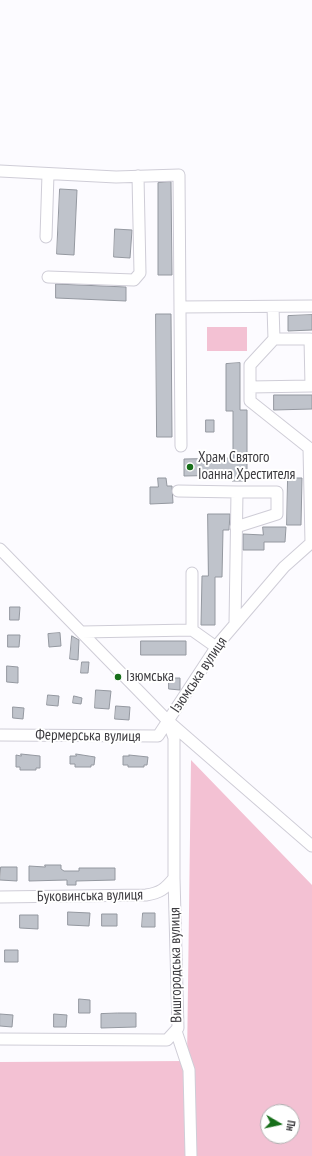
<!DOCTYPE html>
<meta charset="utf-8">
<style>
body{margin:0}
#map{position:relative;width:312px;height:1156px;overflow:hidden;background:#fcfbff;font-family:"PT Sans Narrow",sans-serif}
canvas{display:block}
.north{position:absolute;left:260px;top:1104px;width:40px;height:40px;box-sizing:border-box;background:#fff;border:1px solid #b1b1b2;border-radius:50%;rotate:99deg;font-size:11px;font-weight:700;line-height:16px;text-align:center;color:#3c3b3f}
.north::after{content:'';display:block;margin:auto;width:14px;height:18px;background:#176f1a;clip-path:polygon(50% 0,100% 100%,50% 72%,0 100%)}
</style>
<div id="map">
<canvas width="312" height="1156"></canvas>
<div class="north">Пн</div>
</div>
<script>
const c = document.querySelector('canvas').getContext('2d');
c.lineJoin = 'round';
function paint(path, color) {
  c.fillStyle = color;
  c.fill(path, 'evenodd');
}
function strokePath(path, color, width, dash) {
  c.strokeStyle = color;
  c.lineWidth = width;
  c.lineCap = dash ? 'butt' : 'round';
  c.setLineDash(dash || []);
  c.stroke(path);
}
function label(font, color, halo, rows, align = 'center') {
  c.font = font + ' "PT Sans Narrow",sans-serif';
  c.lineWidth = 4;
  c.setLineDash([]);
  c.textBaseline = 'middle';
  c.strokeStyle = halo;
  c.fillStyle = color;
  for (const [text, x, y, turn = 0] of rows) {
    c.save();
    c.translate(x, y);
    c.rotate((+turn || 0) * Math.PI / 180);
    c.textAlign = isNaN(turn) ? turn : align;
    if (halo) c.strokeText(text, 0, 0);
    c.fillText(text, 0, 0);
    c.restore();
  }
}
paint(new Path2D(`
 M207 327H247V351H207Z
 M191 760 312 885V1156H0V1062L187 1061ZM268 1112H292V1136H268Z`), '#f3c1d3');
const building = new Path2D(`
 M171 182 172 275H158V183Z
 M60 189 77 190 74 255 57 254Z
 M115 229 132 230 130 258 114 257Z
 M56 284 126 287V301L56 298Z
 M156 314H171L172 437H157Z
 M312 315V330L288 331V316Z
 M240 363V410H247V481H232V475L184 476V459L233 458V411H226V364Z
 M274 395H312V409L274 410Z
 M206 420H214V432H206Z
 M158 478H166L167 486H172L173 503 150 504V487H158Z
 M288 478H302L301 525H287Z
 M208 514H230L229 530H223L222 577H215V625H201L202 576H208Z
 M263 527H286L285 542H264V550H243V534L263 535Z
 M10 607H20L19 620H10Z
 M60 633 61 646 49 647 48 634Z
 M8 635H20L19 647H8Z
 M72 636 79 640 78 660 70 659Z
 M141 641H186V655H141Z
 M82 662H89L88 673H81Z
 M7 666 18 667V683L7 682Z
 M169 678H180V690L169 689Z
 M96 690 111 691 109 709 95 708Z
 M48 695 59 696 58 706 47 705Z
 M74 696 82 698 81 704 73 703Z
 M116 706 130 707 129 720 115 719Z
 M13 707 24 708 23 719 13 718Z
 M21 754 40 756V768H36V770H20V767H16V755L21 756Z
 M76 754 95 757 94 765H91V767H75V764H70V756H76Z
 M129 755 148 757 147 765H144V767H128V765H123V756H129Z
 M45 865H61V869L64 871H79V868H115V880L76 881V885H67V880L29 881V866L45 867Z
 M1 867H17V881L0 880Z
 M68 912 90 913 89 926 68 925Z
 M143 913H155V927H142Z
 M102 914H117V926H102Z
 M20 915H38V929L20 928Z
 M5 950H18V962H5Z
 M79 999 90 1000V1013H79Z
 M118 1013H136V1027L101 1028V1014Z
 M0 1014 13 1015 12 1027 0 1026Z
 M54 1014 67 1015 66 1027H54Z`);
paint(building, '#bfc3cb');
strokePath(building, '#9498a0', 1);
const minor = new Path2D(`
 M0 171 116 177 179 175 181 446
 M46 237 48 174
 M48 277 134 280 140 273 138 176
 M180 307 312 306
 M273 307 274 339 250 365V401L309 448 311 543
 M250 387 311 386 310 339H274
 M178 491 237 492
 M0 549 168 721 312 846
 M235 624 237 492H277V514L236 527
 M192 630 216 647
 M82 632 192 630V573
 M0 735 158 736 219 643 284 567 312 542
 M0 897 146 895C160 893 165 889 174 878
 M176 1031 189 1070 191 1156
 M0 1039 167 1040 178 1028 174 878V738L168 721`);
strokePath(minor, '#cfcdd7', 13);
strokePath(minor, '#fff', 11);
for (const [x, y, r, color] of [
 [190,467,4,"#176f1a"],
 [118,677,4,"#176f1a"]
]) {
  const dot = new Path2D();
  dot.arc(x, y, r, 0, 2 * Math.PI);
  c.fillStyle = color;
  c.fill(dot);
  strokePath(dot, '#fff', 1.5);
}
label('15px', '#3c3b3f', '#fff', [
 ["Храм Святого",198,458],
 ["Іоанна Хрестителя",198,475],
 ["Ізюмська",126,677]
], 'left');
label('15px', '#3c3b3f', '#fff', [
 ["Ізюмська вулиця",199,675,-56],
 ["Фермерська вулиця",88,736,1],
 ["Буковинська вулиця",90,896,-1],
 ["Вишгородська вулиця",176,965,-91]
]);
</script>
